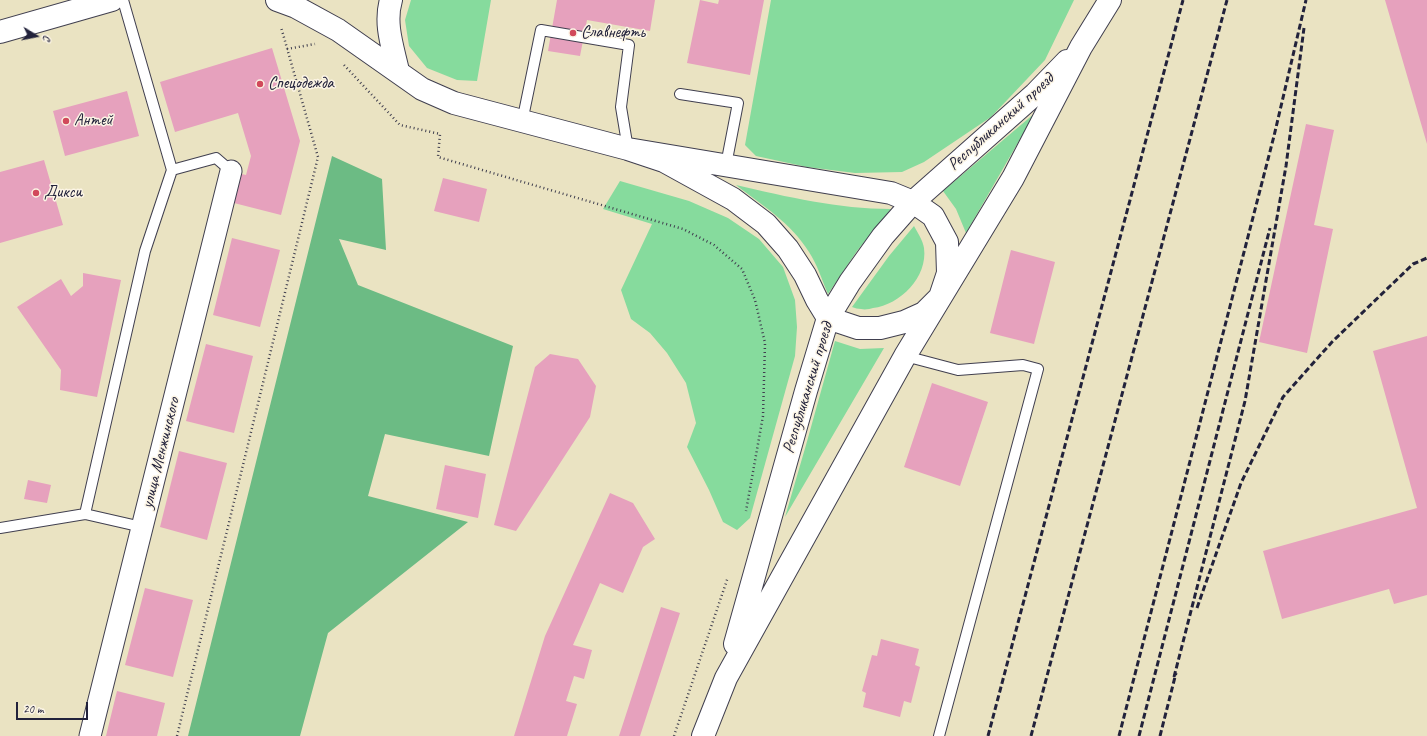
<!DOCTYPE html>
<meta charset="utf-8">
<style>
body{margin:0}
#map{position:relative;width:1427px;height:736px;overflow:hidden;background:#eae3c2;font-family:Caveat,sans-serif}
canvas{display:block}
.north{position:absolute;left:16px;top:16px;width:40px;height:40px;-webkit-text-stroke:3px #fcf5e5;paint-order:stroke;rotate:100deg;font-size:11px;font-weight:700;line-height:16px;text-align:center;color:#22223b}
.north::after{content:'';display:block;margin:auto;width:14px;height:18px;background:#22223b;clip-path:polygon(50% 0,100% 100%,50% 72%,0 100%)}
.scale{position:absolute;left:16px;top:702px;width:72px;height:18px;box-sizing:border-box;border:2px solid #22223b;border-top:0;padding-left:5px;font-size:12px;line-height:14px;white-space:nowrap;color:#22223b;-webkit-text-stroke:3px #fcf5e5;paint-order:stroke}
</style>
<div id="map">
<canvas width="1427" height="736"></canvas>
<div class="north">С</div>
<div class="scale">20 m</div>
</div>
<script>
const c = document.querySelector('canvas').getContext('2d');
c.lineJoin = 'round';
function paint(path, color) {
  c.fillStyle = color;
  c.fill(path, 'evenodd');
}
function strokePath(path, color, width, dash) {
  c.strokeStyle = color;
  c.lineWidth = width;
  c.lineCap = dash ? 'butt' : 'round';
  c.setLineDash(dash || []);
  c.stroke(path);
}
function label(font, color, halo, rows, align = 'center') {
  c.font = font + ' Caveat,sans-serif';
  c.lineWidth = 3;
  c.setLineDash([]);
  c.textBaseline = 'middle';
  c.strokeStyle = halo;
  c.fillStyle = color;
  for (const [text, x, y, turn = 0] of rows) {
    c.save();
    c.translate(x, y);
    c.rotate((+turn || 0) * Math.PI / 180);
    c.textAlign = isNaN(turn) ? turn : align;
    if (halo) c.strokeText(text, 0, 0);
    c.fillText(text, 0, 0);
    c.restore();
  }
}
paint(new Path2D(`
 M411 0H491L477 81 457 80 427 68 409 46 405 20Z
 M771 0H1074L1045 60 991 117 924 162 902 172 855 173 807 167 756 156 745 145Z
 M1035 113 966 233 956 209 943 191Z
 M620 181 689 201 728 218 759 239 783 267 795 300 797 327 795 356 750 518 737 530 723 522 709 490 687 447 696 423 686 383 667 353 650 333 631 319 621 290 652 224 603 209Z
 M736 185C788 197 838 209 891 209L857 251 828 294C822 280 817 264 809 252 791 223 763 206 736 185Z
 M914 226C918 233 923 241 924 248 928 277 900 305 873 308 870 309 865 310 861 309 858 309 855 308 852 307L889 256Z
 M835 341 860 349 884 348 785 517 806 445Z`), '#86db9d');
paint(new Path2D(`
 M332 156 382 179 386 250 339 239 358 285 513 346 489 456 385 434 368 496 468 522 328 633 300 736H188Z`), '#6cbb84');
paint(new Path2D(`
 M557 0H655L650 31 587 20 580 56 548 51Z
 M700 0 718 4 719 0H764L750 75 687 63Z
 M1385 0H1427V144Z
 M272 48 300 141 281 215 230 202 237 173 246 175 251 156 238 113 175 132 160 82Z
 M127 91 139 136 65 156 53 111Z
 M1306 124 1334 130 1314 225 1333 229 1307 353 1259 342Z
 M44 160 63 225 0 243V172Z
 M443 178 487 189 479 222 434 211Z
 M232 238 280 250 260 327 213 315Z
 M1011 250 1055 262 1034 344 990 333Z
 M83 273 121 280 97 397 60 390 61 370 17 307 61 279 71 296 83 286Z
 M1427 336V595L1394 604 1389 589 1282 619 1263 551 1417 508 1373 351Z
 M206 344 253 356 234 433 186 421Z
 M550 354 578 359 596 386 590 417 516 531 494 525 535 367Z
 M932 383 988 402 960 486 904 467Z
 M179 451 227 463 207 540 160 527Z
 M445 465 486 474 478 518 436 509Z
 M28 480 51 485 47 503 24 499Z
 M610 493 633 503 655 539 643 547 623 593 600 583 573 645 592 650 584 679 574 676 566 701 577 704 567 736H514L545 636Z
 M145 588 193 600 173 677 125 665Z
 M661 607 680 613 640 736H619Z
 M881 639 919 649 915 665 920 667 911 703 904 701 900 717 863 707 866 693 862 691 872 655 877 656Z
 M117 691 165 703 157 736H106Z`), '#e6a1bd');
const service = new Path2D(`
 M123 0 172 170 216 158 231 171
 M680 94 738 103 726 165
 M522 122 541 30 629 45 621 107 628 149
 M905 356 958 370 1023 365 1038 369 939 736
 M142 527 85 514 145 251 172 170
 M0 528 85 514`);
const minor = new Path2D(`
 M90 736 231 171`);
const secondary = new Path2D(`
 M277 0 296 7 338 30 422 89 454 103 628 149 891 193 913 202 933 216 947 242 948 273 940 297 924 313 904 322 880 328H858L828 318 817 300 805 275 788 249 766 224 733 199 664 161 628 149
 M391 0C384 24 393 48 398 71
 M735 644 806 391 828 318 850 282 883 236 913 202 1035 94 1067 61
 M703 736 726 678 905 356 1013 178 1081 47 1110 0`);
const primary = new Path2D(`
 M0 32 112 0`);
strokePath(service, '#403f4f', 12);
strokePath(minor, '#403f4f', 23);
strokePath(secondary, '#403f4f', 24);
strokePath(primary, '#403f4f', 24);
strokePath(new Path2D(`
 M287 49 315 44
 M344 65 400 125 440 134 438 157 683 229 714 245 742 269 755 300 765 343 763 416 746 511
 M177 736 318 157 281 27
 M674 736 728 577`), '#403f4f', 2.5, [1, 3]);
strokePath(service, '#fff', 10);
strokePath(minor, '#fff', 21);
strokePath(secondary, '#fff', 22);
strokePath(primary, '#fff', 22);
strokePath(new Path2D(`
 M1197 608 1241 483 1283 397 1332 342 1413 264 1427 258
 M1174 677 1245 401 1286 166 1304 28
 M988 736 1183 0
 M1031 736 1227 0
 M1119 736 1274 136 1306 0
 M1139 736 1270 228
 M1160 736 1176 673`), '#22223b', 3, [6, 3]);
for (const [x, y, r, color] of [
 [573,33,4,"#d1495b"],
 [260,84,4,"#d1495b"],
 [66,121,4,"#d1495b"],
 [36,193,4,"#d1495b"]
]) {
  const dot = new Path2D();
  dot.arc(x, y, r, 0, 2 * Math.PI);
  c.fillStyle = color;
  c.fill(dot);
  strokePath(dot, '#fcf5e5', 1.5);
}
label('17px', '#22223b', '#fcf5e5', [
 ["Славнефть",581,33],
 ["Спецодежда",268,84],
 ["Антей",74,121],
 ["Дикси",44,193]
], 'left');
label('17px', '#22223b', '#fcf5e5', [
 ["Республиканский проезд",1001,122,-42],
 ["Республиканский проезд",808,388,-73],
 ["улица Менжинского",161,453,-76]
]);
</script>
